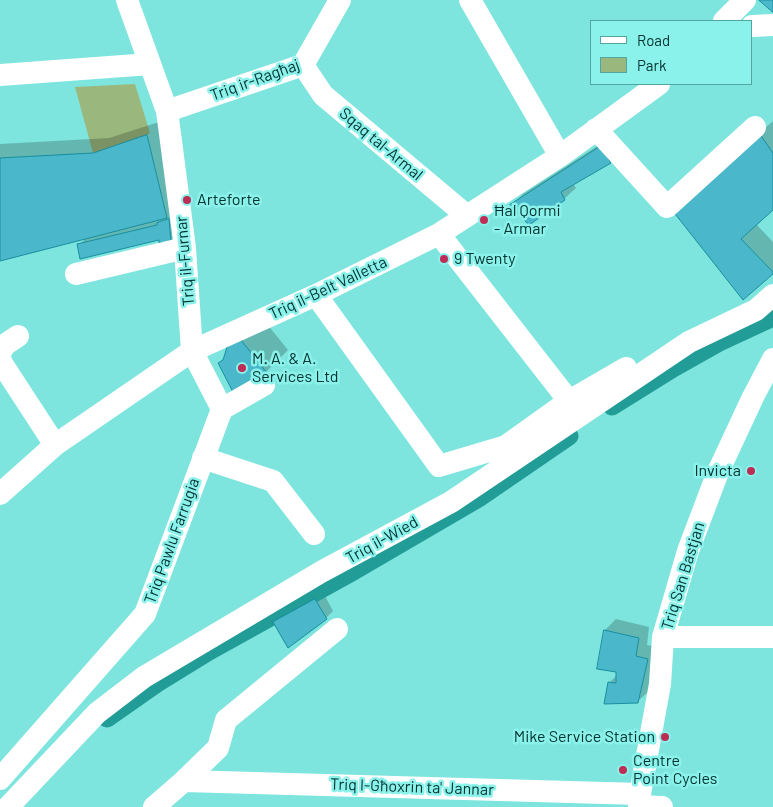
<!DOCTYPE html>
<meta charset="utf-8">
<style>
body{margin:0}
#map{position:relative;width:773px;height:807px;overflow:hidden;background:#7de5de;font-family:Barlow,sans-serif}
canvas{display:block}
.legend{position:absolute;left:590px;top:20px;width:162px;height:65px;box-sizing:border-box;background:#8bf2eb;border:1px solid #53a5a0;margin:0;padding:6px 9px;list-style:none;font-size:15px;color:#00312f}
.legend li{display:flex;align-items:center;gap:10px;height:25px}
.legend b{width:25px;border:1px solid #53a5a0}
</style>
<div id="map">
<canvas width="773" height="807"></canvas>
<ul class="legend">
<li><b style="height:6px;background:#fff"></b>Road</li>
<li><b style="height:14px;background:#9ab87d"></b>Park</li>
</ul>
</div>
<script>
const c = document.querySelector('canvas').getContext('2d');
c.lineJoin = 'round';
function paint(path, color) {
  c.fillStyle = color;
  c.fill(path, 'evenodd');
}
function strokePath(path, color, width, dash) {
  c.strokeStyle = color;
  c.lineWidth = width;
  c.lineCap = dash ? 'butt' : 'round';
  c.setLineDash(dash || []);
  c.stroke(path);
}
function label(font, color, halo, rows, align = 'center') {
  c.font = font + ' Barlow,sans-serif';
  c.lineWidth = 5;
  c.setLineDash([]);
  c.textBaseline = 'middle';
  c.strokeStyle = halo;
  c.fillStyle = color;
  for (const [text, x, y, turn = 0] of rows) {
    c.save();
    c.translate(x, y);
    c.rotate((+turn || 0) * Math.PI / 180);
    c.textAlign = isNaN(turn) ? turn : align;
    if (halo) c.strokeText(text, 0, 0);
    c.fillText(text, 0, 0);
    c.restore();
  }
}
paint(new Path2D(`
 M135 84 150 133 147 135 93 153 75 87Z`), '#9ab87d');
paint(new Path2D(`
 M162 121 182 229 171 241 160 239 79 245 86 238 0 260V144L109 138Z
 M773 121V208L756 224 773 242V273L689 195Z
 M613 136 622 151 611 162 573 183 576 188 564 199 512 205 523 194Z
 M263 319 288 350 266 372 233 391 219 363Z
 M323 592 333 611 326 618 274 622 282 614Z
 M616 619 649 627 647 645 659 647 649 691 637 702 609 683 617 675 605 630Z`), '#0003');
strokePath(new Path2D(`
 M612 406 673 368 721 341 773 317
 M107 718 157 683 209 651 348 574 480 497 569 436`), '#219c96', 19);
const building = new Path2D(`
 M759 0H773V12Z
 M759 133 773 153V210L741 239 773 272V274L743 300 672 210Z
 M147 135 167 218 0 261V158L93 153Z
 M601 146 611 163 561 192 565 200 529 225 510 205Z
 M169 219 171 242 159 243V240L80 259 77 244 157 225V223Z
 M241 340 267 373 233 392 218 363 223 360 227 347Z
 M315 599 327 619 288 648 273 622Z
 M604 630 639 638 636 656 648 659 638 703 604 704 608 682 616 683V672L597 669Z`);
paint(building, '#4ab8ca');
strokePath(building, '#198e9e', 1);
strokePath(new Path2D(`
 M470 0 560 156
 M724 21 745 0
 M752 26 773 25
 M303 65 323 95 466 215
 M0 75 150 64
 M167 111 303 65 340 0
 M596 129 667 207 755 127
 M439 234 569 401
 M76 274 185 248
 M316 295 439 466 506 446 569 401 626 368
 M0 352 6 344 18 336
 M0 355 1 362 55 445
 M222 409 264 385
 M203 458 273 481 314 534
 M0 494 55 445 192 351 316 295 439 234 560 156 659 84
 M663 637H773
 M0 779 145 614 222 409 192 351 185 248 167 111 127 0
 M184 781 640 794
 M639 806 662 807
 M8 807 97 713 144 677 321 572 451 502 689 342 756 310 773 295
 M154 807 184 781 218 748 226 720 337 629
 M639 807 640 794 660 684 663 637 688 551 718 472 753 397 773 359`), '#fff', 22);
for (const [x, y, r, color] of [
 [187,200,5,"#bd2d55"],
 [484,220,5,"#bd2d55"],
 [444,259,5,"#bd2d55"],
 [242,368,5,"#bd2d55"],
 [751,471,5,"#bd2d55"],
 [665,737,5,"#bd2d55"],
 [623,770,5,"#bd2d55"]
]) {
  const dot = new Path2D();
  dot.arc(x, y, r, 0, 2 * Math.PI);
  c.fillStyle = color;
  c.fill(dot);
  strokePath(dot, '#8bf2eb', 2);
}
label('16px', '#00312f', '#8bf2eb', [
 ["Triq ir-Ragħaj",255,80,-20],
 ["Sqaq tal-Armal",381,144,40],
 ["Triq il-Furnar",185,261,-95],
 ["Triq il-Belt Valletta",328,288,-25],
 ["Triq il-Wied",382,540,-29],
 ["Triq Pawlu Farrugia",172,541,-70],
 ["Triq San Bastjan",683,576,-73],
 ["Triq l-Għoxrin ta' Jannar",412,787,2]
]);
label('16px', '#00312f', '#8bf2eb', [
 ["Arteforte",197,200],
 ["Ħal Qormi",494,211],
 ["- Armar",494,229],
 ["9 Twenty",454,259],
 ["M. A. & A.",252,359],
 ["Services Ltd",252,377],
 ["Invicta",741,471,"right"],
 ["Mike Service Station",655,737,"right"],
 ["Centre",633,761],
 ["Point Cycles",633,779]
], 'left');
</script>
